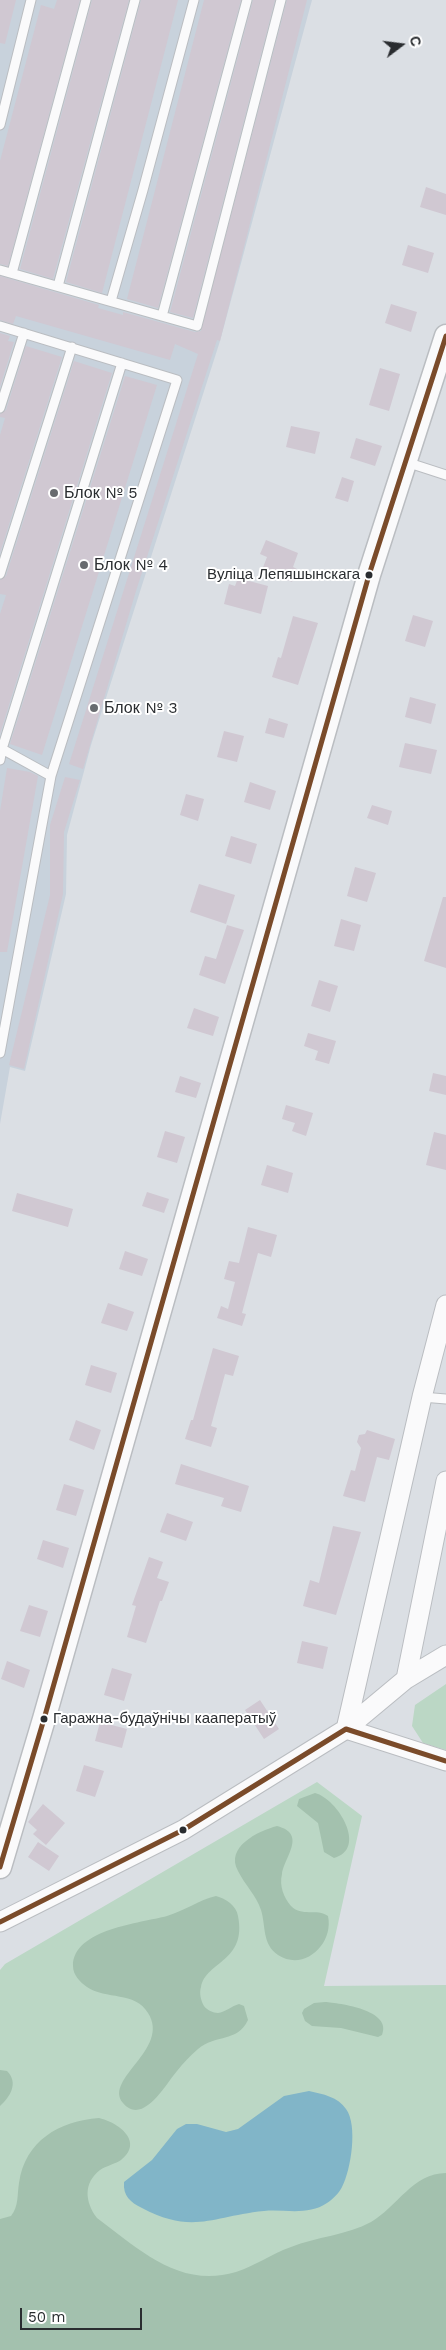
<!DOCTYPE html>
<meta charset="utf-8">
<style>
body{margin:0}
#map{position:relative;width:446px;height:2350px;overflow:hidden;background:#dbdfe4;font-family:"Work Sans",sans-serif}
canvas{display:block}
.north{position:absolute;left:376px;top:20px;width:50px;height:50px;-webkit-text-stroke:4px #fff;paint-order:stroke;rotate:75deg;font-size:14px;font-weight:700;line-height:20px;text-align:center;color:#2a2d30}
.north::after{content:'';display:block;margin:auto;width:18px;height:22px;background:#2a2d30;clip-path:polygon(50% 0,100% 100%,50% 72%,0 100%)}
.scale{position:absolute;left:20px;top:2308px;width:122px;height:22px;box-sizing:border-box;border:2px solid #2a2d30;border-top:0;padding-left:6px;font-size:15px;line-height:18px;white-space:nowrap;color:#2a2d30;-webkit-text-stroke:4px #fff;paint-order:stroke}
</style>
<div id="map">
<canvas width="446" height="2350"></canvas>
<div class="north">С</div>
<div class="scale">50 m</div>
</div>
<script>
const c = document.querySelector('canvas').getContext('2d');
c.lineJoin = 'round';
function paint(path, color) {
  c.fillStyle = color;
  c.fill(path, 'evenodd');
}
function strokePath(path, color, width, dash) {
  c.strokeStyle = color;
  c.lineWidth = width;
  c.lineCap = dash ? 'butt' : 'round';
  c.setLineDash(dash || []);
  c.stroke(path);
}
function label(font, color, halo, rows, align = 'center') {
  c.font = font + ' "Work Sans",sans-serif';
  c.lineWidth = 4;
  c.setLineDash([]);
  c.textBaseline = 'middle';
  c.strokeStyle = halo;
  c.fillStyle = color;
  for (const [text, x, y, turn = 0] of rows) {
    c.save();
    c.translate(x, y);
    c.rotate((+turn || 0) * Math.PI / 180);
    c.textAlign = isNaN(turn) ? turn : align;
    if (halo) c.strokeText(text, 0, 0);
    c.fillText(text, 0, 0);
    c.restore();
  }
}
paint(new Path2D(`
 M0 0H312L220 341 91 745 67 835 66 894 25 1071 10 1067 0 1124Z`), '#c8d2dc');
paint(new Path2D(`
 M446 1684V1750L423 1743 412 1726 415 1705Z
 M317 1782 362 1816 324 1986 446 1985V2350H0V1970L5 1964Z`), '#bbd7c5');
paint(new Path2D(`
 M315 1793C338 1799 368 1849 334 1858L324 1852 318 1823 297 1806 299 1799Z
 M277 1826C307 1834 285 1856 282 1874 279 1886 284 1898 291 1906 301 1917 317 1908 328 1916 334 1944 304 1972 278 1955 262 1944 266 1926 261 1910 256 1895 245 1885 238 1871 225 1847 258 1831 277 1826Z
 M216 1896C226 1899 236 1905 238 1916 247 1962 206 1961 201 1987 199 1993 201 2001 204 2006 207 2010 213 2013 218 2013 225 2012 232 2006 239 2004L244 2006 248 2020C237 2043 215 2034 198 2049 190 2056 183 2063 177 2071 167 2082 143 2127 123 2103 103 2079 171 2049 148 2013 135 1991 106 2000 87 1987 80 1982 73 1975 73 1966 73 1929 141 1923 167 1916 184 1911 199 1900 216 1896Z
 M325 2002C339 2003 393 2010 382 2035L378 2037 341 2028 312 2026 305 2021 302 2013 304 2009 314 2003Z
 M0 2070 7 2071C19 2083 10 2097 0 2106Z
 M99 2118C117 2122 145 2141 121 2160 115 2164 106 2166 100 2170 83 2183 85 2202 97 2218 139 2249 179 2289 236 2272 255 2266 271 2254 291 2247 316 2237 347 2235 371 2222 397 2207 413 2173 446 2173V2350H0V2219L11 2216C19 2206 17 2195 19 2183 25 2141 59 2121 99 2118Z`), '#a3c1ae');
paint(new Path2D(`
 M309 2091C323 2094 338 2097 346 2109 358 2125 351 2170 342 2187 339 2193 333 2199 327 2203 308 2216 285 2209 264 2211 213 2216 193 2235 142 2208 130 2202 123 2196 124 2182L152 2160 177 2129 186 2124H197L226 2132 238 2129 284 2096Z`), '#81b5c8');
paint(new Path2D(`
 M0 0H16L5 44 0 43Z
 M57 0H80L8 266 0 264V161L41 5 54 9Z
 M92 0H129L53 279 20 269Z
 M141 0H178L102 293 66 282Z
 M204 0H241L158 308 127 299Z
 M253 0H275L193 318 170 312Z
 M287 0H307L220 341 217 340 136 591 83 769 69 764 198 354 175 344 170 360 16 316 13 324 0 320V276L99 305 98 308 123 315V312L195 332 201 331Z
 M426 187 446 194V215L420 207Z
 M408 245 434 253 428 273 402 265Z
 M391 304 417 312 411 332 385 323Z
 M0 333 10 336 8 341 14 342 0 387Z
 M26 346 62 357 0 553V435L5 418 0 417V414L6 410Z
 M74 361 112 373 0 734V614L6 595 0 594V580L6 576Z
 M380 368 400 374 389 411 369 405Z
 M125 376 157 385 42 755 10 744Z
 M291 426 320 432 315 454 286 447Z
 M356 438 382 446 375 466 350 458Z
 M342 477 354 481 348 502 335 498Z
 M266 540 298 553 293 567 297 569 292 582 262 570 267 557 260 554Z
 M238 578 268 586 261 614 224 604 229 584 235 586Z
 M413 615 433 621 425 647 405 641Z
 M293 616 318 623 298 685 272 677 278 657 281 658Z
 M410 697 436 704 431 724 405 717Z
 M269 718 288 724 284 738 265 733Z
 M224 731 244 736 237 762 217 757Z
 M405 743 437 750 431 774 399 767Z
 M7 768 30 772 38 776 7 952H0V811Z
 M65 777 80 780 64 832 63 894 24 1069 9 1065 50 895V825Z
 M250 782 276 791 270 810 244 802Z
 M186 794 204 799 198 821 180 815Z
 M372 805 392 811 388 825 367 818Z
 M231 836 257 844 251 864 225 856Z
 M355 867 376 873 367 902 347 896Z
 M199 884 235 895 226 924 190 912Z
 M443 897H446V968L424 961Z
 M341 919 361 925 354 951 334 946Z
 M227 925 244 930 225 984 199 975 205 956 216 959Z
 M319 980 338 986 330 1012 311 1006Z
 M194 1008 219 1017 213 1036 187 1028Z
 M308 1033 336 1041 329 1064 315 1060 318 1051 304 1046Z
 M433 1073 446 1076V1095L429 1091Z
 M180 1076 201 1083 196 1098 175 1092Z
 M286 1105 313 1113 306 1136 292 1131 295 1123 282 1119Z
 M165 1131 185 1137 177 1163 157 1157Z
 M434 1132 446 1135V1170L426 1165Z
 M267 1165 293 1173 288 1193 261 1185Z
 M147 1192 169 1199 164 1213 142 1206Z
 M17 1193 73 1209 68 1227 12 1211Z
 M248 1227 277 1235 271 1257 258 1253 242 1313 246 1314 242 1326 217 1318 221 1306 228 1309 235 1282 224 1279 229 1261 239 1263Z
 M125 1251 148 1259 142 1276 119 1269Z
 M108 1303 134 1312 127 1331 101 1323Z
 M213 1348 239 1356 233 1376 225 1374 211 1426 217 1428 211 1447 185 1439 191 1420H193Z
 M91 1365 117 1373 111 1393 85 1385Z
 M76 1420 101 1430 94 1450 69 1440Z
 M367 1430 395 1439 389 1460 377 1457 365 1502 343 1496 351 1470 355 1471 361 1448 357 1442 359 1435 365 1434Z
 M181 1464 249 1486 241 1512 221 1506 224 1498 175 1484Z
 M64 1484 84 1490 76 1516 56 1510Z
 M167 1513 193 1522 186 1541 160 1532Z
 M333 1526 361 1532 336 1615 303 1606 310 1580 319 1583Z
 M43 1540 69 1548 63 1568 37 1559Z
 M149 1557 163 1562 157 1578 169 1582 162 1601H160L146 1643 127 1637 136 1606 132 1605Z
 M29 1605 48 1611 40 1637 20 1631Z
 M302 1641 328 1647 323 1669 297 1663Z
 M7 1661 30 1670 24 1688 1 1679Z
 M112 1668 132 1674 124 1701 104 1695Z
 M260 1700 279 1729 264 1739 245 1710Z
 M100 1722 127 1729 122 1748 95 1741Z
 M84 1765 104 1771 95 1797 76 1791Z
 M43 1804 65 1823 46 1845 33 1834 37 1830 28 1822Z
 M38 1842 59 1856 49 1871 28 1857Z`), '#d0c8d2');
const service = new Path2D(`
 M0 125 31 0
 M0 270 197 326 281 0
 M12 273 86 0
 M58 286 135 0
 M111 301 143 190 194 0
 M162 316 247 0
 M0 326 177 380 51 776 0 1053
 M0 408 24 333
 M406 462 446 475
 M0 574 72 347
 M2 749 122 363
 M0 760 2 749 51 776
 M422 1397 446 1399`);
const minor = new Path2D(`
 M406 1679 446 1481
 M346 1729 422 1397 446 1305
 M346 1729 446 1761
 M0 1922 183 1830 346 1729 406 1679 446 1655`);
const tertiary = new Path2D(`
 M0 1867 44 1719 369 575 446 336`);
strokePath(service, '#babdc1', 11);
strokePath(minor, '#babdc1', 21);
strokePath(tertiary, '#babdc1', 25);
strokePath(service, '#fafafb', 9);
strokePath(minor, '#fafafb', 19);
strokePath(tertiary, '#fafafb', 22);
strokePath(new Path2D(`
 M0 1867 44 1719 369 575 446 336
 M0 1922 183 1830 346 1729 446 1761`), '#7a4b2a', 5);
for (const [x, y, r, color] of [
 [54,493,5,"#686b6f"],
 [84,565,5,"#686b6f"],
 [369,575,4.5,"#2a2d30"],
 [94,708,5,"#686b6f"],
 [44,1719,4.5,"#2a2d30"],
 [183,1830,4.5,"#2a2d30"]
]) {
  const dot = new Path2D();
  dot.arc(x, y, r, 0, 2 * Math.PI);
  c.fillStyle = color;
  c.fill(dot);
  strokePath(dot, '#fff', 2);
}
label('15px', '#2a2d30', '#fff', [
 ["Вуліца Лепяшынскага",360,575],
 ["Гаражна-будаўнічы кааператыў",53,1719,"left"]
], 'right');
label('16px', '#2a2d30', '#fff', [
 ["Блок № 5",64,493],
 ["Блок № 4",94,565],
 ["Блок № 3",104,708]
], 'left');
</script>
